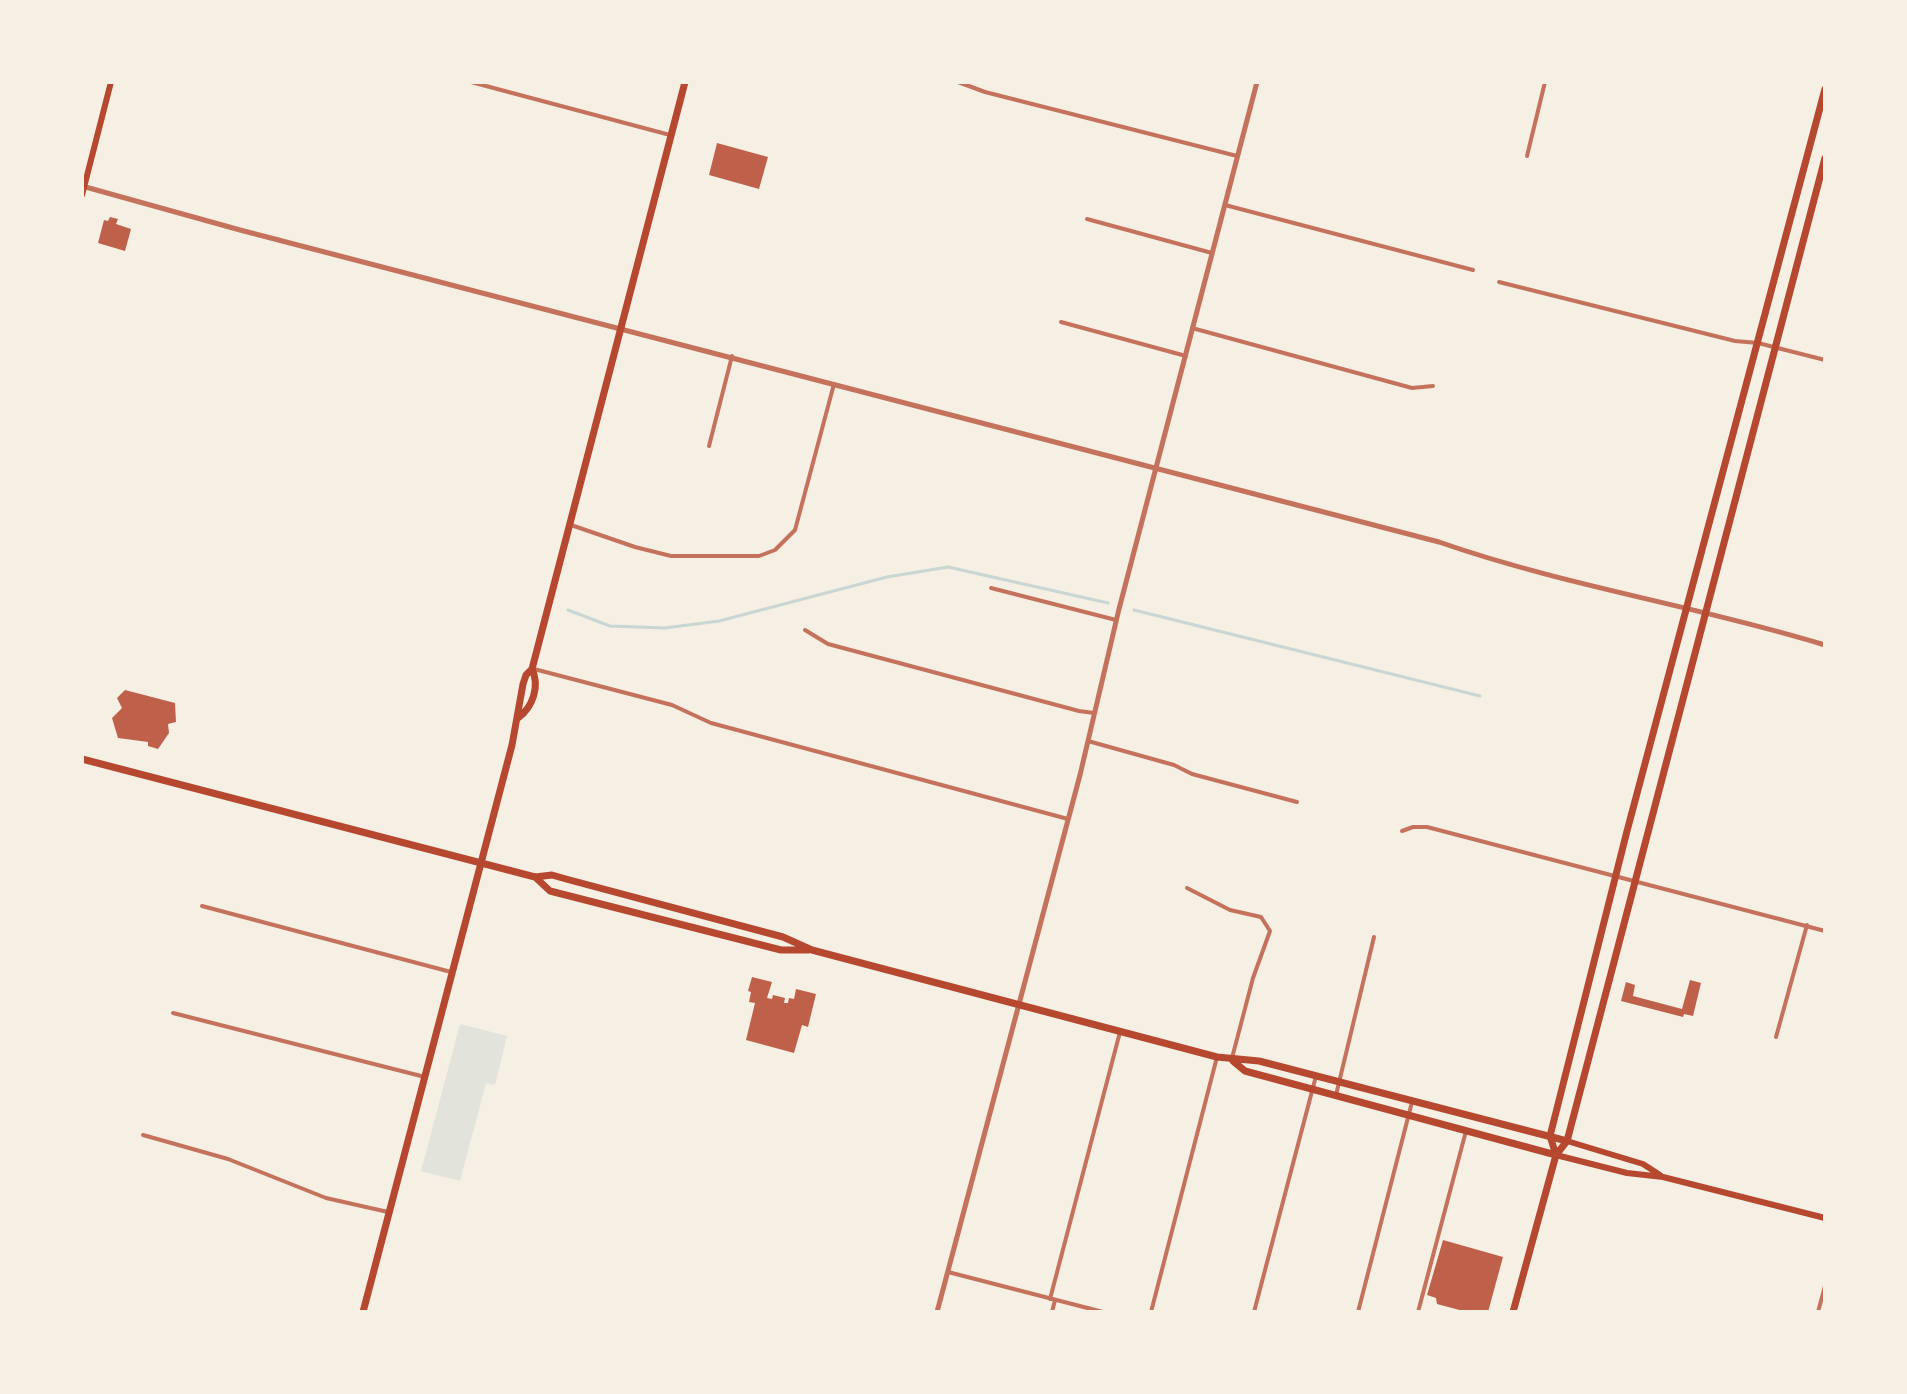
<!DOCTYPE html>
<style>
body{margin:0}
#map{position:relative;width:1907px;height:1394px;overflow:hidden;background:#f6efe4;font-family:"Public Sans",sans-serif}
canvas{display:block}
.frame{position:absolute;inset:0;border:84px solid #f6efe4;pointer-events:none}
</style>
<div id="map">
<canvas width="1907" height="1394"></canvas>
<div class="frame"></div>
</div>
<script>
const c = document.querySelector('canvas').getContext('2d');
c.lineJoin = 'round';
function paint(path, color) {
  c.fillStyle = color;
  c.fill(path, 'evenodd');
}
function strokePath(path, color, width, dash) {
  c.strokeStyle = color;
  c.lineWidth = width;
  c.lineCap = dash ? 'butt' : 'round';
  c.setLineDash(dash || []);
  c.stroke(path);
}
paint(new Path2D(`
 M460 1024 507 1036 495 1085 486 1083 460 1181 421 1171Z`), '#e2e4dc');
strokePath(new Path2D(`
 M568 610 610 626 665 628 719 621 887 577 948 567 1108 603
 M1134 610 1480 696`), '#c9d6d2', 3);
paint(new Path2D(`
 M717 143 768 157 759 189 709 175Z
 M110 217 118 219 116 224 131 229 125 251 98 243 104 220 108 221Z
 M125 690 175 703 176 722 168 724 169 733 158 749 148 746V742L118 738 112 718 122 708 117 698Z
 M752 977 772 982 767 998 772 999 773 995 785 998 784 1003H788L789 998 794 999 796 989 816 994 808 1027 802 1025 794 1053 746 1040 755 1003 749 1002 751 992 748 991Z
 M1690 980 1701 983 1693 1016 1684 1014 1683 1017 1621 1001 1626 982 1635 985 1633 996 1682 1009Z
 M1443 1240 1503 1257 1488 1312H1467L1437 1304 1436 1298 1427 1295Z`), '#bf614a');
strokePath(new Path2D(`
 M471 82 670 135
 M958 82 985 92 1237 156
 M1527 156 1545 82
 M1225 205 1473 270
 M1087 219 1212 253
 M1499 282 1735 341 1758 343 1825 360
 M1061 322 1186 356
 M1192 328 1412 388 1433 386
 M709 446 732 356
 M571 525 635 547 671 556H759L775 550 795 530 834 384
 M991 588 1116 620
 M805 630 828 644 1079 711 1094 713
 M534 669 672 705 711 723 1068 819
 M1088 741 1174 765 1192 774 1297 802
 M1402 831 1413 827H1427L1825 931
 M1187 888 1230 910 1261 917 1270 931 1253 978 1232 1058
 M202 906 451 972
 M173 1013 425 1077
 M1776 1037 1807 925
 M1336 1095 1374 937
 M143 1135 228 1159 326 1198 388 1212
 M948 1272 1103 1312
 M1050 1299 1120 1032
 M1052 1312 1055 1300
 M1151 1312 1217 1057
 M1254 1312 1316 1076
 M1358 1312 1412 1102
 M1418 1312 1466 1131
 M1818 1312 1825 1286`), '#c5725c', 4);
strokePath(new Path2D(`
 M82 186 240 230 1439 542C1565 586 1698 606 1825 645
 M937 1312 1080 775 1119 609 1257 82`), '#c5725c', 5);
strokePath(new Path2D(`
 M82 195 111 82
 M1567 1141 1643 1164 1660 1175
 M1556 1155 1627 1173 1663 1177 1825 1218`), '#b5482f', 6);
strokePath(new Path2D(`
 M518 718C533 707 540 686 532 669
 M82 759 535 877 552 875 566 879 783 937 812 950 1217 1057 1259 1061 1567 1141
 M535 877 550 891 781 950H808
 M1233 1061 1245 1071 1556 1155
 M1556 1155 1550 1136 1627 831 1825 89
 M363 1312 512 745 523 684 526 675 532 669 685 82
 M1513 1312 1556 1155 1567 1141 1825 158`), '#b5482f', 7);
</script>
